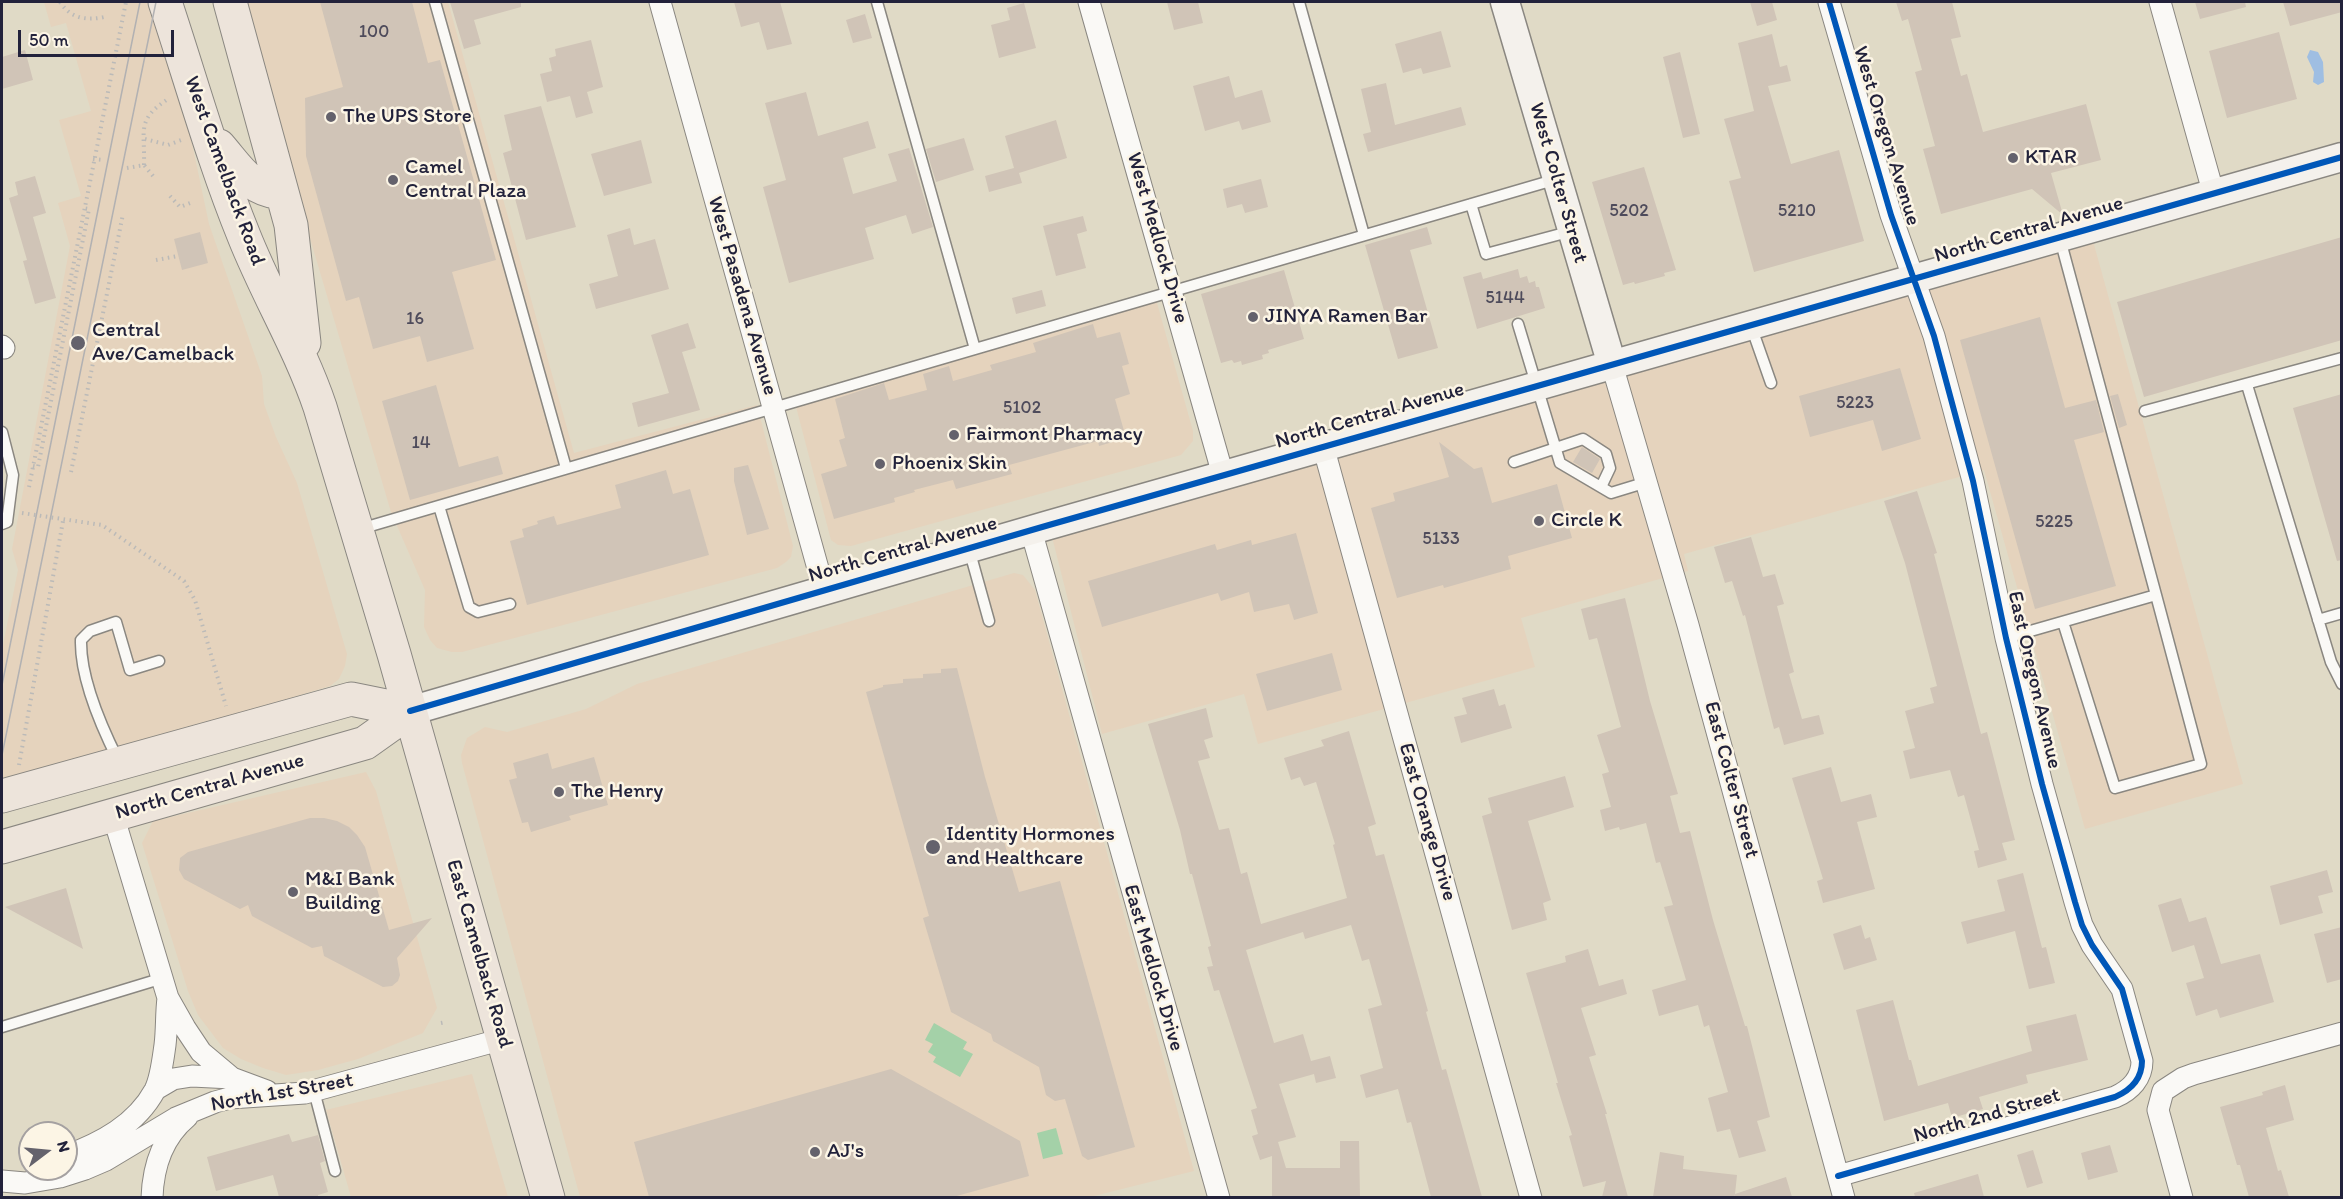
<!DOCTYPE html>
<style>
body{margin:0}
#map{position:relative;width:2343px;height:1199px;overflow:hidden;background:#e0dac6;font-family:Itim,sans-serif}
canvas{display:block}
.frame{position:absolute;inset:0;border:3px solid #22223b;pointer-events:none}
.north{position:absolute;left:18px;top:1121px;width:60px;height:60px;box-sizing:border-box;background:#fcf5e5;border:2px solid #a5a1a1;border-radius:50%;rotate:74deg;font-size:16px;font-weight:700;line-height:24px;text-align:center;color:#22223b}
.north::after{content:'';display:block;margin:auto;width:21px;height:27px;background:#64626c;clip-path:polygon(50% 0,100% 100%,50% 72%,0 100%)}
.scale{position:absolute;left:18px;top:30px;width:156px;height:27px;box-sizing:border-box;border:3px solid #22223b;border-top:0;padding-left:8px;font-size:18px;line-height:21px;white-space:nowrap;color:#22223b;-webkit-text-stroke:4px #fcf5e5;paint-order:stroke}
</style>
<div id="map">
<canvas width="2343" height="1199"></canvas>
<div class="frame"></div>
<div class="north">N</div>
<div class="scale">50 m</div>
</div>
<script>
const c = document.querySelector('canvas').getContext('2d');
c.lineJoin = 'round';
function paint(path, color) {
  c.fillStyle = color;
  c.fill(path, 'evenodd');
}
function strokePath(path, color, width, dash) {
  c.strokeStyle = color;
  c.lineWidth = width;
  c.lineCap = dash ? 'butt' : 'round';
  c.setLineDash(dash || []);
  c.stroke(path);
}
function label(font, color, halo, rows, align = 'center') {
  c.font = font + ' Itim,sans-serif';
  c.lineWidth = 5;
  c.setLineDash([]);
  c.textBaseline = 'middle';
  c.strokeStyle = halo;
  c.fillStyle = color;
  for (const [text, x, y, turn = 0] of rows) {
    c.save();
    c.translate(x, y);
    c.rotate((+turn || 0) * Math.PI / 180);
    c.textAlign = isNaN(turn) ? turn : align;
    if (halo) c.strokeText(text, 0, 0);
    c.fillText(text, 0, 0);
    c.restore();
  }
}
paint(new Path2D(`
 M44 2H148L190 134 209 224 262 376 264 404 276 437 297 483 347 654 345 666 339 679 330 686 232 716 2 780V650L18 570 12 549 70 246 58 203 81 196 59 120 91 111 66 23 51 27Z
 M246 2H448L574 453 757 405 793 546 791 557 786 562 777 568 462 652H452L437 648 430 640 424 627 425 590 391 512 275 120Z
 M2090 230 2243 784 2085 829 1984 470 1684 554 1688 571 1521 618 1535 667 1258 744 1244 694 1102 734 1049 525Z
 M1155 296 1193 431V441L1181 455 851 546 838 545 831 540 795 403Z
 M1014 573 1023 575 1035 590 1194 1171 1090 1197H580L462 763 461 755 467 738 485 727 507 732 586 709 637 684Z
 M366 772 376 791 437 1008 423 1033 358 1059 318 1070 286 1075 263 1068 241 1059 223 1048 198 1015 188 991 142 843 153 821Z
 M472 1074 508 1197H351L326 1110Z`), '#e5d3bd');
paint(new Path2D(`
 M934 1023 967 1042 963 1049 973 1054 960 1077 933 1062 936 1057 928 1052 933 1044 925 1040Z
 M1056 1128 1063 1154 1043 1159 1037 1133Z`), '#a4d1a8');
paint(new Path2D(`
 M2310 50 2318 52 2323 62 2324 82 2318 85 2313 82 2314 72 2307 57Z`), '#9fbee2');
paint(new Path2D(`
 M320 2H412L428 63 440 60 496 260 452 272 474 349 427 362 420 336 373 349 359 297 346 301 306 156 305 98 343 87Z
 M450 2H521V7L474 20 481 44 464 49Z
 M734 2H780L792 44 767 50 759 22 741 27Z
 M1167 2H1198L1203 23 1174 30Z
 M1750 2H1772L1777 20 1757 26Z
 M1896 2H1952L1961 37 1951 39 1961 76 1967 74 1983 132 2086 104 2101 160 2051 173 2063 215 2032 189 1941 214 1923 149 1935 146 1915 72 1922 70 1908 19 1902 21Z
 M2195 2H2245L2246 7 2200 19Z
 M2283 2H2342V12L2290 26Z
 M1024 3 1036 48 999 58 991 25 1010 20 1007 8Z
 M865 14 872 38 853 43 846 20Z
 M1441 31 1451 67 1423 74 1421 68 1403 73 1395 44Z
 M2279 32 2297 99 2227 118 2209 51Z
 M1772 34 1780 67 1787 65 1791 81 1768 86 1791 164 1839 150 1864 241 1754 272 1729 181 1741 178 1724 119 1754 111 1738 43Z
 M591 40 603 87 587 92 593 113 576 118 570 96 547 102 540 74 552 71 549 58 556 56 555 49Z
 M25 50 33 80 2 89V57Z
 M1680 52 1700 134 1683 138 1663 57Z
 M1229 76 1235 98 1262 90 1271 122 1242 130 1239 121 1205 131 1193 86Z
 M1386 83 1395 125 1461 107 1466 125 1368 152 1363 134 1371 132 1361 89Z
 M806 92 818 136 868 121 876 148 843 158 853 194 897 181 888 154 909 148 933 227 912 234 906 215 865 228 874 259 789 283 763 187 786 180 765 103Z
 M541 106 576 227 526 240 503 153 512 150 504 115Z
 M1056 120 1067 158 1019 173 1022 183 989 192 985 176 1014 168 1005 136Z
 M964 138 974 170 936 182 926 149Z
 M641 140 652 183 604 196 591 154Z
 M1644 167 1676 270 1664 273 1665 276 1635 284 1634 282 1623 285 1592 182Z
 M35 176 46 213 33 217 56 298 35 304 23 261 27 260 9 198 18 195 15 182Z
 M1261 179 1268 207 1245 213 1242 204 1227 208 1223 189Z
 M1083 216 1087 231 1077 234 1086 268 1056 276 1043 226Z
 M1427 227 1432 244 1410 250 1438 348 1398 359 1365 245Z
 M630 228 634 245 655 239 669 289 596 309 589 284 618 276 607 235Z
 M200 232 208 263 182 270 174 239Z
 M2342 237V340L2144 397 2117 302Z
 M1518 269 1520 278 1527 276 1529 283 1535 281 1536 287H1539L1545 308 1477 329 1463 277 1481 272 1483 279Z
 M1284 270 1304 339 1268 350 1269 353 1262 355 1263 359 1242 365 1241 361 1234 363 1232 360 1221 363 1201 294Z
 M1042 290 1046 306 1016 314 1012 298Z
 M2040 317 2065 408 2096 400 2104 432 2074 440 2116 586 2035 609 1960 340Z
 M688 323 696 348 682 352 700 410 638 427 632 403 669 393 651 335Z
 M1093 324 1097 338 1120 332 1129 364 1122 366 1130 394 1115 399 1126 438 1099 446 1098 441 1009 465 1012 474 956 489 953 480 914 490 915 492 894 498 895 502 834 519 821 474 847 466 839 440 845 438 835 399 884 383 889 400 927 390 923 374 949 366 953 381 992 370 990 365 1036 352 1033 343Z
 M1900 368 1921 439 1882 451 1873 420 1810 437 1799 396Z
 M436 385 459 467 498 456 503 474 410 500 382 401Z
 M2118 394 2127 425 2119 428 2110 396Z
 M2342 394V560L2337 561 2293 408Z
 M1439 442 1474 469 1482 467 1492 503 1557 484 1572 538 1508 556 1511 569 1444 588 1443 585 1397 598 1371 508 1395 501 1393 493 1449 477Z
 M1582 447 1600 459 1592 473 1573 462Z
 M748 465 769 529 747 535 734 481V468Z
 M666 470 673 494 690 489 709 555 527 605 510 541 524 537 522 529 538 524 537 521 554 516 557 525 621 508 615 485Z
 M1917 491 1937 553 1934 554 1981 734 1987 732 2015 840 2002 843 2007 860 1978 868 1974 851 1979 850 1964 795 1958 797 1950 770 1910 779 1903 751 1915 748 1905 711 1934 703 1930 688 1937 686 1905 563 1884 501Z
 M1296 533 1318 613 1294 620 1289 604 1254 612 1249 592 1221 601 1218 593 1102 627 1088 581 1215 544 1217 550 1251 540 1252 545Z
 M1751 537 1763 577 1775 574 1784 604 1777 606 1794 672 1789 674 1802 719 1819 715 1824 734 1784 745 1779 727 1774 729 1745 615 1743 616 1732 581 1725 583 1714 547Z
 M1625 598 1650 701 1678 794 1670 796 1680 833 1690 831 1713 920 1745 1026H1747L1770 1117 1757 1121 1766 1151 1739 1158 1730 1129 1717 1132 1708 1098 1728 1092 1709 1025 1704 1027 1698 1005 1659 1016 1652 990 1686 980 1664 907 1673 905 1660 862 1656 863 1646 823 1620 830 1619 827 1605 831 1600 810 1611 807 1602 774 1609 772 1597 735 1621 727 1597 638 1589 640 1581 609Z
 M1332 653 1342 690 1267 711 1256 674Z
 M957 668 985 777 1019 892 1060 881 1135 1147 1088 1160 1082 1156 1065 1099 1055 1101 1046 1095 1039 1067 993 1041 991 1034 951 1012 923 918 929 916 866 692 883 687V685L903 683V679L923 678V674L941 673V669Z
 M1494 689 1499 706 1505 704 1512 728 1461 743 1454 717 1467 714 1462 698Z
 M1206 708 1213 737 1204 740 1210 758 1198 761 1219 830 1229 828 1241 874 1247 872 1261 924 1347 898 1333 845 1335 844 1316 782 1304 786 1300 777 1291 780 1284 758 1324 746 1321 740 1349 731 1376 824 1368 827 1376 856 1384 854 1428 1011 1426 1012 1442 1070 1446 1069 1482 1197H1431L1411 1122 1407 1123 1398 1089 1366 1098 1360 1075 1383 1068 1368 1009 1382 1005 1369 959 1362 961 1351 925 1305 939 1303 932 1246 950 1274 1043 1303 1034 1311 1061 1330 1056 1336 1078 1316 1083 1314 1074 1279 1084 1296 1137 1278 1142 1286 1168H1340V1141H1359L1360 1197H1272V1156L1260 1160 1252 1136 1258 1134 1251 1110 1257 1108 1219 990 1214 991 1207 967 1213 966 1208 947 1211 946 1192 874H1190L1180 830 1148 724Z
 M548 753 552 769 594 757 608 805 569 816 571 820 531 832 528 822 522 823 509 780 517 778 513 763Z
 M1831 767 1841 802 1871 794 1877 817 1857 822 1875 889 1823 903 1817 881 1823 879 1792 778Z
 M1565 776 1574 807 1528 821 1551 900 1543 903 1547 920 1512 930 1482 816 1492 813 1488 798Z
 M310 818H324L337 821 349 827 357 835 365 847 389 930 432 918 397 958 400 975 398 981 392 986 383 987 324 956 322 946 312 948 252 916 248 905 240 909 184 879 179 870 180 858 188 852Z
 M2327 870 2333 892 2318 896 2323 913 2280 925 2270 886Z
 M2023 873 2042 948 2046 947 2055 983 2029 989 2015 931 1967 944 1961 922 2005 911 1997 880Z
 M66 888 83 949 5 907Z
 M2181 898 2189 922 2206 917 2221 964 2260 954 2274 1002 2220 1018 2217 1009 2196 1016 2186 983 2204 978 2194 945 2172 952 2158 905Z
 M1861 925 1865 939 1870 937 1877 960 1844 970 1833 934Z
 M2342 927V979L2327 983 2314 934Z
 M1588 949 1599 986 1623 979 1627 994 1581 1008 1596 1055 1589 1057 1607 1114H1605L1628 1197H1602L1606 1181 1583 1187 1569 1136 1572 1135 1556 1083H1558L1526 973 1566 962 1565 956Z
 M1893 1000 1909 1060H1911L1918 1086 2032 1051 2026 1026 2076 1014 2088 1060 2026 1075 2028 1083 1979 1097 1983 1109 1952 1118 1948 1103 1884 1121 1856 1010Z
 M891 1069 1020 1141 1029 1176 953 1197H649L634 1142Z
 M2285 1085 2294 1120 2266 1128 2278 1171 2281 1170 2289 1197H2249L2240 1165H2237L2220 1107 2263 1095 2262 1092Z
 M289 1134 292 1142 318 1135 325 1161 320 1163 328 1192 318 1195V1197H279L273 1175 216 1191 207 1157Z
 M2110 1145 2118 1172 2088 1180 2081 1153Z
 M2033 1150 2043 1183 2027 1188 2017 1155Z
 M1660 1152 1684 1156 1683 1169 1737 1175 1735 1194 1786 1177 1792 1197H1735L1734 1195V1197H1653Z
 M1978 1174 1984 1197H1915L1914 1193Z`), '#d0c4b7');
const lane = new Path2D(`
 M435 2 566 468
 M1299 2 1364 235
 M1471 204 1486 254 1572 231
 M1518 324 1560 463 1611 493 1647 482
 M1751 326 1771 383
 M975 349 1557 179
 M2247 385 2331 662 2342 684
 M2145 411 2342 358
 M2 432 13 475 7 522 2 524
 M1514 462 1583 439 1606 454 1610 468 1601 487
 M439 506 469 607 478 612 510 604
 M360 529 975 349 877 2
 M969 549 989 621
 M2318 620 2342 613
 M2063 622 2115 788 2201 764 2156 595
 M2006 638 2156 595 2060 239
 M118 760C101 726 80 678 81 640L90 631 116 622 130 670 159 661
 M2 1027 163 978
 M314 1091 335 1171`);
const street = new Path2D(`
 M660 2 824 590
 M1089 2 1223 475
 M1829 2 1891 215 1934 336 1973 481 2006 638 2042 784 2075 902 2082 925 2092 945 2122 989 2142 1061C2142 1078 2131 1090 2115 1097L1838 1176
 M2160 2 2214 195
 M2 346 4 348
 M1612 365 1688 625 1844 1198
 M1323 446 1531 1198
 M1031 530 1219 1198
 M113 815 168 998 185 1028 201 1052 232 1078 267 1091
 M156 1089 173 1079 192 1076 232 1078
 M66 1156C101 1143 136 1125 155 1090 161 1078 163 1059 165 1045 167 1029 166 1014 168 998
 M2 1181 25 1183 60 1177 85 1169 106 1160 176 1118 215 1102 230 1098 305 1093 503 1039
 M152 1198C153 1167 163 1137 187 1117
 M2182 1198 2158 1110 2163 1091 2183 1078 2194 1074 2342 1033`);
const secondary = new Path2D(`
 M1505 2 1612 365
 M410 711 1049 525 2342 157`);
const primary = new Path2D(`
 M165 2C191 80 213 160 244 236 267 294 300 348 320 407L394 654 548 1198
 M230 2 291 225 304 343
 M219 146C239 169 249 189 281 193
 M2 796 351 699 410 711
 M2 847 365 743 410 711`);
strokePath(lane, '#8a8781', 13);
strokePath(street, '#8a8781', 23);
strokePath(secondary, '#8a8781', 31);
strokePath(primary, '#8a8781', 35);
strokePath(new Path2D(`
 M60 2C70 18 86 21 104 17
 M145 139 168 145 184 139
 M93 159 104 160
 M144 165C145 130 136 120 168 99
 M127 168 144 165 153 176
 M170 196 180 207 193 202
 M156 260 178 256
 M33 466 38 467 89 209 83 208
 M71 472 123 214
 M29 487 126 2
 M22 513 102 525 184 581 195 600 226 706
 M19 765 63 521
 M441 1023 446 1022`), '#bbbab8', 4, [1.5, 4.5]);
strokePath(lane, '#faf9f6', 10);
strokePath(street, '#faf9f6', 21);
strokePath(secondary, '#f4f1ec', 28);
strokePath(primary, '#ede4db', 33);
strokePath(new Path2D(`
 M2 685 140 2
 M2 755 156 2`), '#b2b1b2', 1.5);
strokePath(new Path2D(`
 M1829 2 1891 215 1934 336 1973 481 2006 638 2042 784 2075 902 2082 925 2092 945 2122 989 2142 1061C2142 1078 2131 1090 2115 1097L1838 1176
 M410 711 1049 525 2342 157`), '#0057b8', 6);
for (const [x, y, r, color] of [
 [331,117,6,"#64626c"],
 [2013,158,6,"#64626c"],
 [393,180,6,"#64626c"],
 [1253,317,6,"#64626c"],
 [78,343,8,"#64626c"],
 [954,435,6,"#64626c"],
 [880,464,6,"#64626c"],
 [1539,521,6,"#64626c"],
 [559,792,6,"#64626c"],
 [933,847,8,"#64626c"],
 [293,892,6,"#64626c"],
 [815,1152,6,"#64626c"]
]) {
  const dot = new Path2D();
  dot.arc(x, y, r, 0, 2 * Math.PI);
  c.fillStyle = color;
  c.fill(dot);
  strokePath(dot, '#fcf5e5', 2);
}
label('18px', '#4e4b5b', null, [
 ["100",374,32],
 ["5202",1629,211],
 ["5210",1797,211],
 ["5144",1505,298],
 ["16",415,319],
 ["5223",1855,403],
 ["5102",1022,408],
 ["14",421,443],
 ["5225",2054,522],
 ["5133",1441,539]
]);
label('21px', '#22223b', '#fcf5e5', [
 ["The UPS Store",343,117],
 ["KTAR",2025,158],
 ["Camel",405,168],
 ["Central Plaza",405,192],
 ["JINYA Ramen Bar",1265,317],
 ["Central",92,331],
 ["Ave/Camelback",92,355],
 ["Fairmont Pharmacy",966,435],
 ["Phoenix Skin",892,464],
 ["Circle K",1551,521],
 ["The Henry",571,792],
 ["Identity Hormones",946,835],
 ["and Healthcare",946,859],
 ["M&I Bank",305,880],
 ["Building",305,904],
 ["AJ's",827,1152]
], 'left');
label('21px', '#22223b', '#fcf5e5', [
 ["West Oregon Avenue",1886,136,73],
 ["West Camelback Road",224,171,70],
 ["West Colter Street",1558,183,74],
 ["North Central Avenue",2029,230,-16],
 ["West Medlock Drive",1157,238,74],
 ["West Pasadena Avenue",742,296,74],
 ["North Central Avenue",1370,416,-16],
 ["North Central Avenue",903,550,-16],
 ["East Oregon Avenue",2034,680,77],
 ["East Colter Street",1731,780,75],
 ["North Central Avenue",210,787,-16],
 ["East Orange Drive",1427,822,74],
 ["East Camelback Road",479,954,74],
 ["East Medlock Drive",1153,968,74],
 ["North 1st Street",282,1093,-10],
 ["North 2nd Street",1987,1116,-16]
]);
</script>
